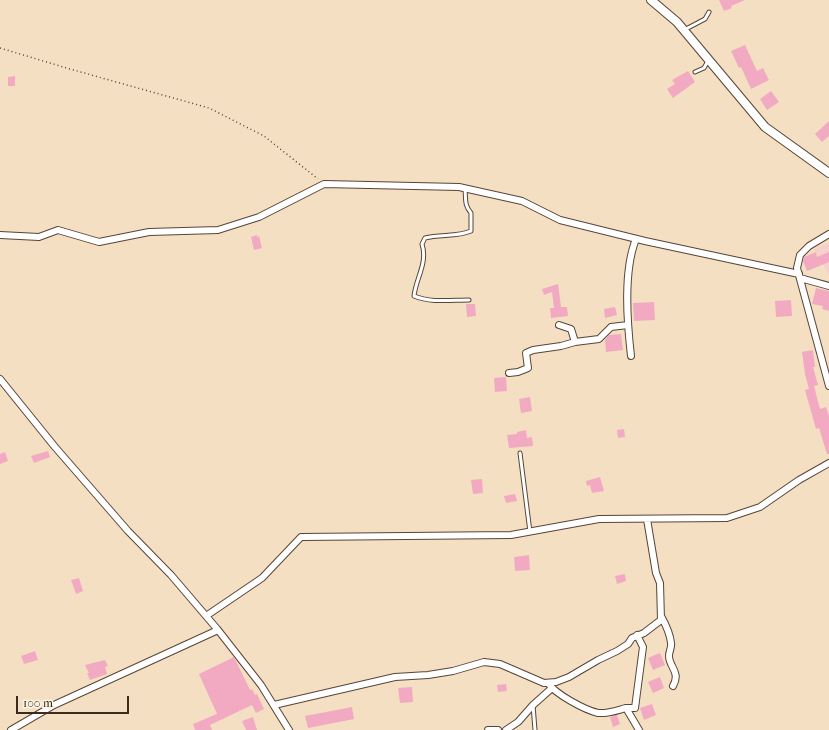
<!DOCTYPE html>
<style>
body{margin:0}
#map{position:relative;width:829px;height:730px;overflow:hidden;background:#f4dfc2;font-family:"IM FELL French Canon",serif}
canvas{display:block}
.scale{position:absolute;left:16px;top:696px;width:113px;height:18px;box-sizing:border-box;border:2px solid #3b2a1e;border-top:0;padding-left:5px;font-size:12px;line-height:14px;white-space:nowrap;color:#3b2a1e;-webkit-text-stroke:3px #fcf5e5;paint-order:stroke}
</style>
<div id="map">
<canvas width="829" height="730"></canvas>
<div class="scale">100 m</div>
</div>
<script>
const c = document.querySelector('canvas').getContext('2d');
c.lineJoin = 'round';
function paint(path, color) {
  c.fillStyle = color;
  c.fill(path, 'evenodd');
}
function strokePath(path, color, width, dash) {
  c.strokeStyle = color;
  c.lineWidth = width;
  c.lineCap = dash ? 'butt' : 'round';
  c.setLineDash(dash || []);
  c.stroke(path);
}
paint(new Path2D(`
 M829 243V275L814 249Z`), '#f7d0cb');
paint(new Path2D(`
 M719 0H745L731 6 732 8 724 11Z
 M745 45 757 71 763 68 769 80 751 89 741 67 739 68 731 51Z
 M688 71 695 82 673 98 667 89 675 84 672 80Z
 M15 76V86H8V77Z
 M771 91 779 102 767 110 760 99Z
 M829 121V136L822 142 815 134Z
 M257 235V237L259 236 262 248 254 250 251 237Z
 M816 252 817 257 829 252V262L807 271 803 261 804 257Z
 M558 284 561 307H567L568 316 551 318 550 308H554L552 292 544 295 542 289Z
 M816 288 829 291V311L822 309 823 306 812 304Z
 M791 300 792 316 776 317 775 301Z
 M654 302 655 320 634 321 633 303Z
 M466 304H475L476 316 467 317Z
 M615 307 617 315 605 318 604 309Z
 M621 334 623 350 606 352 605 340 609 335Z
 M813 350 815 367H813L818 385 814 386 817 398 820 409 826 407 829 416V454H827L819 428 816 429 805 390 809 389 805 374 802 352Z
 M506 377 507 391 495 392 494 378Z
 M530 397 532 411 521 413 519 399Z
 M624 429 625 437 618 438 617 430Z
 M526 430 527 438 532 437 533 446 509 448 507 435 517 434V432Z
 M48 451 50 457 34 463 31 456Z
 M5 452 8 461 0 464V454Z
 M600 477 604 491 592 493 590 485 587 486 586 481Z
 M482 479 483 493 473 494 471 480Z
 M515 494 517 501 506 503 504 496Z
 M529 555 530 570 515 571 514 557Z
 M625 574 626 581 617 584 615 576Z
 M79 578 83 591 76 594 71 580Z
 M35 651 38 660 24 664 21 656Z
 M660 653 665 665 653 670 648 658Z
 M234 657 250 690 252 689 255 695 257 694 264 709 256 713 252 705 210 725 212 730H195L193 724 217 714 199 674Z
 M105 660 108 666 105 667 107 674 90 680 87 673H89L85 665Z
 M660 677 664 688 653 693 648 682Z
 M506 684 507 691 498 692 497 685Z
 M412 687 413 702 400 703 398 688Z
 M652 704 656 715 644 720 640 708Z
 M352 707 354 719 308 728 305 716Z
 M617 715 620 724 613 727 610 717Z
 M253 717 257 730H246L242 721Z`), '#f2aac2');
const service = new Path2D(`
 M684 30 705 19 709 12
 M695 72 704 68 708 61
 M465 189C466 199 464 205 471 213V231C457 237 440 234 425 238L422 244C428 263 416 278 414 296 431 303 451 300 469 300
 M520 453 530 532
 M533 705 535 730`);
const minor = new Path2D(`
 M829 234 809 246 800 255 797 268 829 386
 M0 235 39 237 58 230 99 242 149 232 218 230 259 217 324 184 459 187 522 201 560 220 645 241 799 274
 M800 278 829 286
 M559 325 571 329 575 342 599 339 611 327 628 325
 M631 356C627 321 623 271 636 239
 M509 373 518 372 528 368 526 353 533 350 561 346 575 342
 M0 379 55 447 128 531 171 575 218 630 261 685 289 730
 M206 616 262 578 301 537 511 535 599 519 727 518 760 507 799 480 829 463
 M661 616C666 625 670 633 671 643 672 647 669 651 669 656 669 667 681 672 673 686
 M548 683C555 694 585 710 598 713 608 714 618 710 626 708L639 730
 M274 705 395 677 428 675 453 671 484 662 500 664 544 683 556 682 569 677 598 660 617 651 628 644 632 638 644 633 661 620 660 583 656 573 647 519
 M626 708H635L643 647 637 635
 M11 730 54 705 218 630
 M488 730H498
 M506 730 518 722 533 705 552 688`);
const tertiary = new Path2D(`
 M651 0 677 22 765 127 829 173`);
strokePath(service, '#574537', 5);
strokePath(minor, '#574537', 8);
strokePath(tertiary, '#574537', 10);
strokePath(new Path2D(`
 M0 48 70 69 209 108 264 136 318 179`), '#574537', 1.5, [1, 3]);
strokePath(service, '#fff', 3);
strokePath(minor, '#fff', 6);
strokePath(tertiary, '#fff', 8);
</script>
